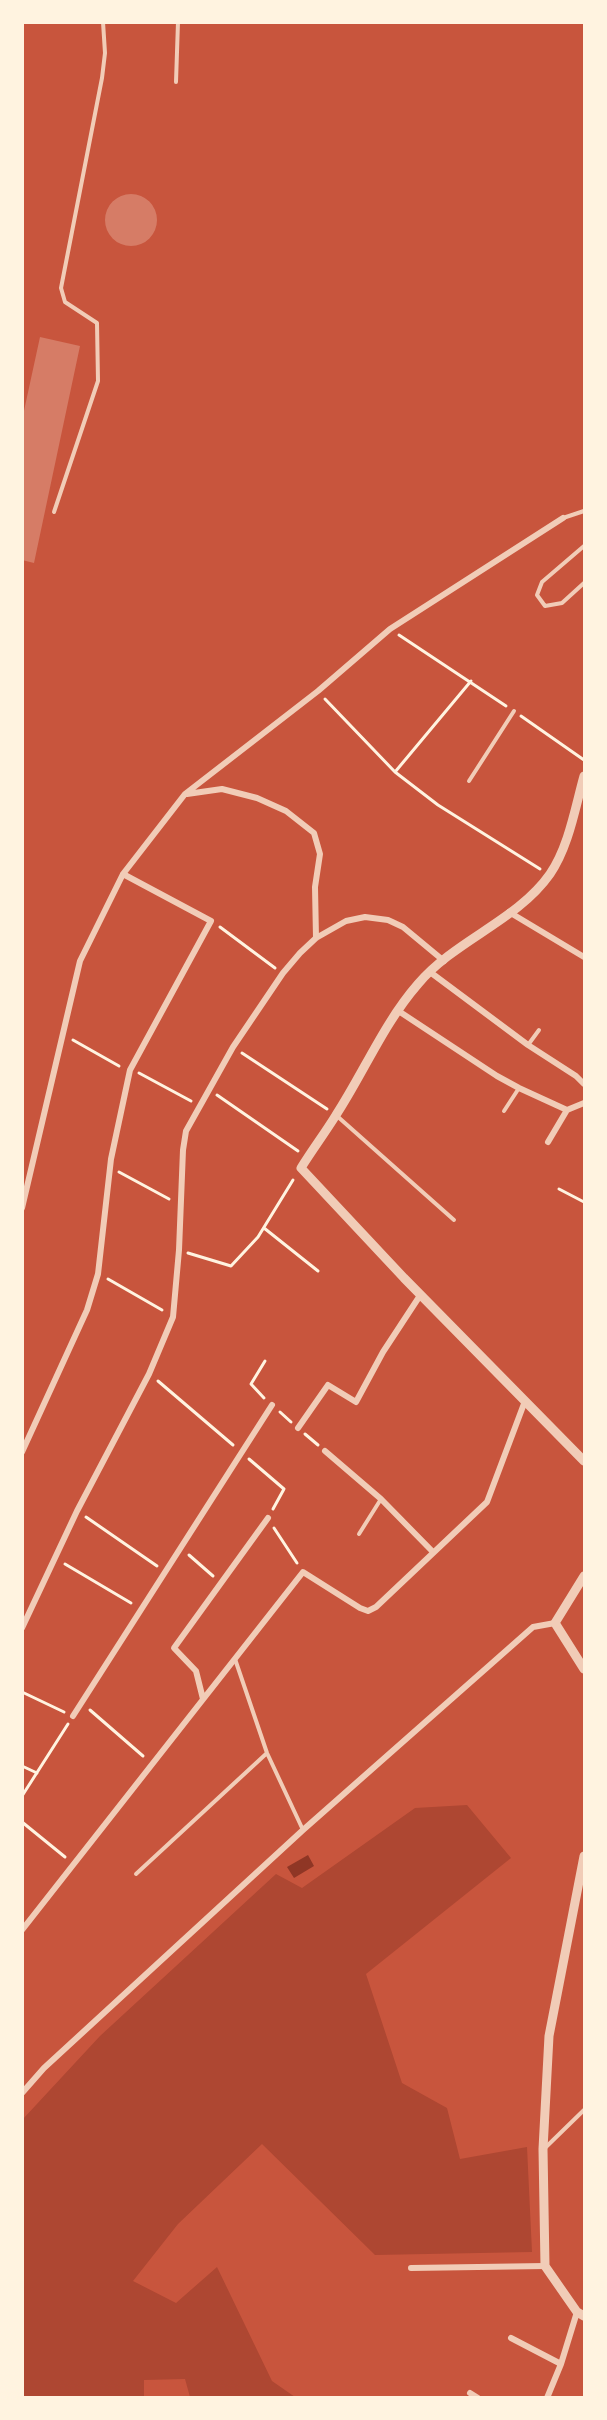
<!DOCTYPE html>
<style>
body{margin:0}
#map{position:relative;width:607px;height:2420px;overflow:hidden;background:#c8553d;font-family:Helvetica,sans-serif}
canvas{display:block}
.frame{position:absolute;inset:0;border:24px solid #fff3e0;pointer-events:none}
</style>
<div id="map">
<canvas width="607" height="2420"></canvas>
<div class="frame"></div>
</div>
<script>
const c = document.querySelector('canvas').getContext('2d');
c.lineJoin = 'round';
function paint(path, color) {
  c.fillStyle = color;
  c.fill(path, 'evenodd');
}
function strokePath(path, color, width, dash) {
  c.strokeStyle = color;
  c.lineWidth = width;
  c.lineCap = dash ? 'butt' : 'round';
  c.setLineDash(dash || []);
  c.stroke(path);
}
paint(new Path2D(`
 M467 1805 511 1858 366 1974 402 2083 447 2108 460 2159 527 2147 532 2252 375 2255 262 2144 178 2224 133 2281 176 2303 217 2267 272 2381 295 2397H190L185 2379 144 2380V2397H23V2119L100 2036 276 1874 302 1888 415 1808Z`), '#ae4732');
paint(new Path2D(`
 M308 1855 314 1866 294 1878 287 1867Z`), '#8f3625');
paint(new Path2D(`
 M105 220a26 26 0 1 1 52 0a26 26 0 1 1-52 0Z
 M40 337 80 346 34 563 22 560V420Z`), '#d67c66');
strokePath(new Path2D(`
 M399 635 506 706
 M325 699 395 772 438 805 540 869
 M521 716 584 760
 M395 772 471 681
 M220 927 275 968
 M73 1040 119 1066
 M242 1053 327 1109
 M139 1073 191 1101
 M217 1095 298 1151
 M119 1172 169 1199
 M559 1189 584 1202
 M264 1228 318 1271
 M188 1253 231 1266 258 1237 293 1180
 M108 1279 162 1310
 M158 1381 233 1445
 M264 1398 251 1384 265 1361
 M280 1412 291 1422
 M305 1434 318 1445
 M249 1459 284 1489 273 1509
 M86 1517 157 1566
 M274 1528 297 1563
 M189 1555 213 1576
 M65 1564 131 1603
 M22 1692 64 1712
 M90 1710 143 1756
 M22 1766 37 1773
 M22 1796 68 1724
 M22 1822 65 1857`), '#fff3e0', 3);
strokePath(new Path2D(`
 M176 82 178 22
 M54 512 98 381 97 323 65 302 61 288 102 78 105 53 103 22
 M563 518 584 511
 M584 546 542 582 537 595 545 606 562 603 584 583
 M469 781 514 711
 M528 1045 539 1030
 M504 1111 519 1088
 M337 1116 454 1220
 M359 1534 381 1499
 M235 1659 267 1753 303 1830
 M136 1874 267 1753
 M546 2147 584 2110`), '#f1ccb7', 4);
strokePath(new Path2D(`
 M187 794 222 789 257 798 286 811 314 833 320 854 315 887 316 938
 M509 912 584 957
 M430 972 528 1045 576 1076 584 1084
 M397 1010 497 1076 519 1088 567 1110
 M548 1142 567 1110 584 1103
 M22 1208 80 961 123 874 185 794 318 691 390 629 563 518
 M298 1428 328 1385 356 1402 383 1352 421 1294
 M325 1451 381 1499 433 1552
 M22 1452 87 1310 98 1274 111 1159 130 1070 211 921 123 874
 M22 1628 77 1511 149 1374 173 1317 179 1250 183 1150 186 1131 233 1047 283 973 300 953 316 938 346 921 365 917 388 920 403 927 444 961
 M203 1699 196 1671 174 1648 268 1518
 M73 1716 272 1405
 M22 1930 303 1572 360 1608 368 1611 376 1607 487 1502 525 1401
 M22 2093 44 2068 303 1830 533 1627 555 1623
 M411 2268 545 2266
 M511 2338 561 2364
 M470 2393 478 2398
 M547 2398 561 2364 577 2312`), '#f1ccb7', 6);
strokePath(new Path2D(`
 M584 776C575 808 569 846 550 874 517 921 455 940 418 984 384 1023 364 1072 336 1115 325 1133 312 1150 301 1168L404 1278 584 1461
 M584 1576 555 1623 584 1669
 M584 1856 549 2036 543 2149 545 2266 577 2312 584 2316`), '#f1ccb7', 9);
</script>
